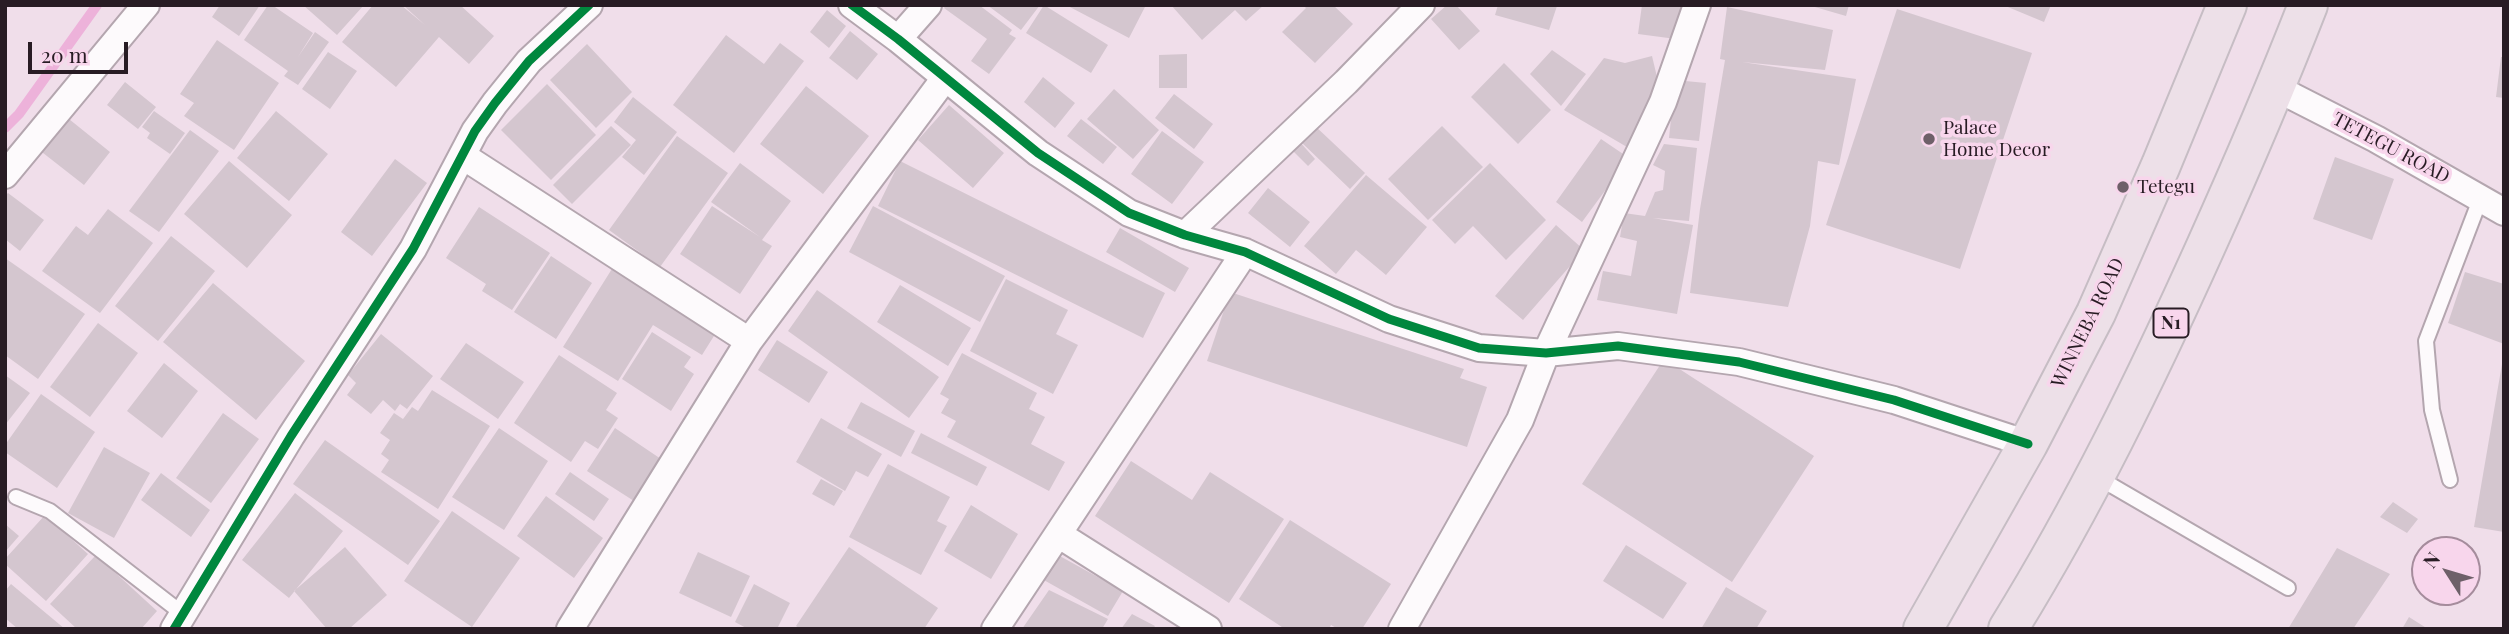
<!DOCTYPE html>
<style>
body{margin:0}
#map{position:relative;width:2509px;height:634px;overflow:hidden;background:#f0deea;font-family:"Playfair Display",serif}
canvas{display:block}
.frame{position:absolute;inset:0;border:7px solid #281c24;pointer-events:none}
.north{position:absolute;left:2411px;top:536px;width:70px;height:70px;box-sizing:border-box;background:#f8d6ec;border:2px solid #a58c9c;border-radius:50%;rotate:307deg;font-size:19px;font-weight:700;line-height:28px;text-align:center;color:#281c24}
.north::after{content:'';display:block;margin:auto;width:24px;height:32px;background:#6e6069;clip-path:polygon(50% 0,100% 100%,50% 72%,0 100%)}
.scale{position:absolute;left:28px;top:42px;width:100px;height:32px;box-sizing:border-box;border:4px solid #281c24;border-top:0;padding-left:9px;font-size:21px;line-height:24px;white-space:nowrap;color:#281c24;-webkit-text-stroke:5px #f8d6ec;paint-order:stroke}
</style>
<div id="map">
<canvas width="2509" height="634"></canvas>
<div class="frame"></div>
<div class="north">N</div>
<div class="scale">20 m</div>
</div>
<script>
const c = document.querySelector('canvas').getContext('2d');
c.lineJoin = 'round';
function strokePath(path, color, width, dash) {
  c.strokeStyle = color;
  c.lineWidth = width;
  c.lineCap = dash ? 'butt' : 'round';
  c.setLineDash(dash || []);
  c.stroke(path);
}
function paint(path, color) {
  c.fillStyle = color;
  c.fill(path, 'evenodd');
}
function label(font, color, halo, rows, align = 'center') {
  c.font = font + ' "Playfair Display",serif';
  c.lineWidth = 7;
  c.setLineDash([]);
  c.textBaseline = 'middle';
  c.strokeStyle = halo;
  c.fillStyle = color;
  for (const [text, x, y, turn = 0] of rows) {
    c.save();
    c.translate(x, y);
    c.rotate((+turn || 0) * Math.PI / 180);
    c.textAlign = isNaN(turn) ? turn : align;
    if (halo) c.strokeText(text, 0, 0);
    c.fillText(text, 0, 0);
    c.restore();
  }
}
strokePath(new Path2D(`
 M5 128 19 114 97 5`), '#edb2da', 10);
paint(new Path2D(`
 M220 5H260L239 36 212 17Z
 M268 5H272L313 33 298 57 315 32 329 42 298 85 284 76 288 71 244 40Z
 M303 5H364L337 35Z
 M373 5H401L425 25 403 5H460L494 36 469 64 439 37 396 87 342 42Z
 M946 5H979L1012 30 1009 34 1016 38 989 74 971 61 987 39 944 8Z
 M987 5H1040L1021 30Z
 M1044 5 1108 45 1091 73 1026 33Z
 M1066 5H1146L1129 38Z
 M1171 5H1264L1246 21 1235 10 1202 40Z
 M1303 5H1333L1353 24 1315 63 1282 32 1306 8Z
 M1447 5H1456L1480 31 1459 50 1431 19Z
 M1498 5H1531L1557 6 1549 30 1495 15Z
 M1642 5H1682L1676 39 1638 34Z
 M1808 5H1849L1846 16Z
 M2003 5H2051L2044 22Z
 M1727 7 1833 30 1825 70 1742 62 1856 79 1839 165 1818 161 1810 226 1788 307 1690 293 1700 209 1725 60 1720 59Z
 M1897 9 2032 53 1960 269 1826 225Z
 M827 10 846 26 829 48 810 32Z
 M850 31 878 54 857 80 829 58Z
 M726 35 764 64 780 43 804 61 734 153 673 105Z
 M217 40 279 83 234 150 184 116 194 103 180 94Z
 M587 44 632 92 596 128 550 80Z
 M1552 50 1586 74 1561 106 1530 74Z
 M328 52 357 71 330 109 302 89Z
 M1187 54V88H1159V55Z
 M1652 56 1657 77 1632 150 1564 110 1604 58 1625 63Z
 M2501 57H2504V98L2496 97Z
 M1504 63 1551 110 1518 144 1471 97Z
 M1043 77 1075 103 1055 128 1024 102Z
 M1675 80 1706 83 1699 141 1669 138Z
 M125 82 156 107 138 129 107 105Z
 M547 84 596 135 551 180 501 130Z
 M806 86 869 136 823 194 760 144Z
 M1114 89 1159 130 1133 159 1087 119Z
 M1174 94 1213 124 1194 149 1155 118Z
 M633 97 677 132 644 175 622 157 636 140 614 122Z
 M949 105 1004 153 973 188 918 140Z
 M154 111 185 133 170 154 147 138 150 133 142 127Z
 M276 111 328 154 289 201 237 158Z
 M64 115 110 152 84 185 38 149Z
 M1081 119 1117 147 1103 164 1067 136Z
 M1314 125 1365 173 1350 189 1299 140Z
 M611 126 631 145 572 204 553 185Z
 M1442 126 1483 167 1428 220 1388 179Z
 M190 130 219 151 159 232 129 211Z
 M1162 131 1204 162 1172 204 1131 174Z
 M677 136 728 173 660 267 609 230Z
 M1601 139 1629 158 1582 222 1556 202Z
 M1299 141 1315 159 1308 166 1291 149Z
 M1664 144 1697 148 1689 221 1653 218 1693 225 1677 314 1597 300 1603 271 1631 276 1637 241 1620 237 1624 213 1645 216 1655 192 1663 190 1665 171 1653 165Z
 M2335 157 2394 179 2372 240 2313 219Z
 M395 159 427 183 372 256 341 232Z
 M229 161 292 215 247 268 184 214Z
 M900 161 1165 293 1143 338 878 206Z
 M740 163 791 201 762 240 772 246 740 294 680 254 712 206 760 237 711 202Z
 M1490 163 1546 220 1506 260 1473 226 1455 244 1432 220Z
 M1366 175 1427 227 1386 275 1356 250 1336 274 1304 246Z
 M1268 188 1310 222 1290 247 1248 213Z
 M8 193 44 220 20 251 5 239V196Z
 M873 206 1005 276 980 322 849 252Z
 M479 207 550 253 512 310 482 291 486 284 446 258Z
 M108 209 153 243 100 313 42 271 76 226 88 235Z
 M1556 225 1584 250 1523 320 1495 296Z
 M1120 228 1189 268 1175 292 1106 252Z
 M171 236 215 271 158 341 115 306Z
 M551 256 592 283 556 339 514 312Z
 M5 258 85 314 38 379 5 355Z
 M615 264 719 328 702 355 653 325 618 381 563 347Z
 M2465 272 2504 284V344L2448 323Z
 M1006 279 1068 310 1056 334 1078 345 1053 394 970 351Z
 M213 283 305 361 256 420 163 342Z
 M900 285 971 328 948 366 877 322Z
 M817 290 939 377 909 418 788 331Z
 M1230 292 1464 369 1460 378 1487 387 1467 447 1207 361Z
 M98 323 138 353 90 417 50 387Z
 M652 332 691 357 684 367 694 374 671 411 622 379Z
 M381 334 433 376 407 409 400 404 395 411 383 400 371 414 347 395 356 383 348 375Z
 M777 340 828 372 809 403 758 370Z
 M466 343 524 382 498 419 440 379Z
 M962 353 1037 393 1029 409 1045 417 1031 444 1065 462 1049 491 947 437 956 421 941 413 949 399 940 394Z
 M559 355 617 393 606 410 618 418 598 449 585 441 571 462 514 423Z
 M1664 359 1814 456 1732 582 1582 484Z
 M164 363 198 391 162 438 127 411Z
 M2502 364 2504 365V532L2474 527Z
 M5 375 30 393 5 425Z
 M432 390 490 426 438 509 381 472 389 460 381 454 390 440 380 433 394 413 403 419 412 407 418 411Z
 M41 394 95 432 57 488 5 452V445Z
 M861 402 915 431 901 457 847 428Z
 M223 413 259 439 211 503 176 478Z
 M821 418 882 454 868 477 856 471 845 491 796 462Z
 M499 428 548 461 504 530 452 497Z
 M615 428 661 459 634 501 587 471Z
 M921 433 987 467 977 486 911 453Z
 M325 440 440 521 408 565 293 484Z
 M104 447 150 473 114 538 68 513Z
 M1131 461 1192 500 1210 472 1284 519 1229 603 1095 516Z
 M888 464 950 497 937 521 947 526 921 575 849 537Z
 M570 472 609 499 594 521 555 494Z
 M161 473 210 510 191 537 141 500Z
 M821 479 843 491 834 506 812 494Z
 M295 493 343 531 289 598 242 560Z
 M546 496 603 538 574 578 517 536Z
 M2393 502 2418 519 2407 533 2380 517Z
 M971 505 1018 534 991 579 944 551Z
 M452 511 520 558 472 627 404 581Z
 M45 515 88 554 46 601 5 564V559Z
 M1290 520 1391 584 1362 629H1338L1331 625 1329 629H1285L1239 599Z
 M5 524 19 536 5 552Z
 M1626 545 1687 583 1663 619 1603 581Z
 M345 547 387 595 349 629H327L294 591Z
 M849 547 938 608 924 629H800L796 626Z
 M2337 548 2390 574 2353 629H2288Z
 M698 552 750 576 731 617 679 593Z
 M96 555 157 611 141 629H77L50 604Z
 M1058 555 1123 591 1108 616 1042 579Z
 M11 584 65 629H18L5 618V591Z
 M754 584 790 603 777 629H748L735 622Z
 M1726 587 1767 611 1756 629H1701Z
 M1049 590 1108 619 1102 629H1022Z
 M1132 614 1155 626 1153 629H1121Z
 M2409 617 2428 629H2402Z`), '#d4c6cf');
const service = new Path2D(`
 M2097 477 2288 588
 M2450 480 2432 410 2426 341 2481 197
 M16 497 50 511 183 614`);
const minor = new Path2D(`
 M852 5 898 39 1038 153 1129 213 1185 235 1245 252 1389 319 1479 348 1546 353 1618 346 1739 362 1894 400 2028 444
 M898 39 928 5
 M2276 88 2376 139 2504 212
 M463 156 749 341
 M5 175 146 5
 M1185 235 1346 82 1421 5
 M1058 534 1208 629
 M174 629 291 436 413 249 475 131 495 103 529 61 589 5
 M570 629 749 341 945 78
 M995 629 1245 252
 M1402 629 1520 420 1546 353 1663 102 1697 5`);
const trunk = new Path2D(`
 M1923 629 2028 444 2096 313 2161 165 2227 5
 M2008 629C2084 506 2147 377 2206 246 2242 166 2276 87 2308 5`);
strokePath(service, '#b4a6af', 18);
strokePath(minor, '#b4a6af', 30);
strokePath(trunk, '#c6bdc4', 42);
strokePath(service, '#fdfafc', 14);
strokePath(minor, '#fdfafc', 26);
strokePath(trunk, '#ede0e8', 38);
strokePath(new Path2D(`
 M852 5 898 39 1038 153 1129 213 1185 235 1245 252 1389 319 1479 348 1546 353 1618 346 1739 362 1894 400 2028 444
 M174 629 291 436 413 249 475 131 495 103 529 61 589 5`), '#00873e', 9);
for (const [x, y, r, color] of [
 [1929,139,7,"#6e6069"],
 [2123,187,7,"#6e6069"]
]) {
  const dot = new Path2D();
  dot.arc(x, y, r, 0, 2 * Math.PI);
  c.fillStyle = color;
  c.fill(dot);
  strokePath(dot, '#f8d6ec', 2.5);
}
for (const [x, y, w] of [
 [2171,323,35]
]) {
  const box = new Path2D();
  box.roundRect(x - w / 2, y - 14.5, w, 29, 5);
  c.fillStyle = '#f8d6ec';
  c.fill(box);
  strokePath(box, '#281c24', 2);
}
label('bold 18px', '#281c24', null, [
 ["N1",2171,323]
]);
label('19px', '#281c24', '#f8d6ec', [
 ["Palace",1943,128],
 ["Home Decor",1943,150],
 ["Tetegu",2137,187]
], 'left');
label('19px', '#281c24', '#f8d6ec', [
 ["TETEGU ROAD",2391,148,28],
 ["WINNEBA ROAD",2088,323,-64]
]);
</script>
